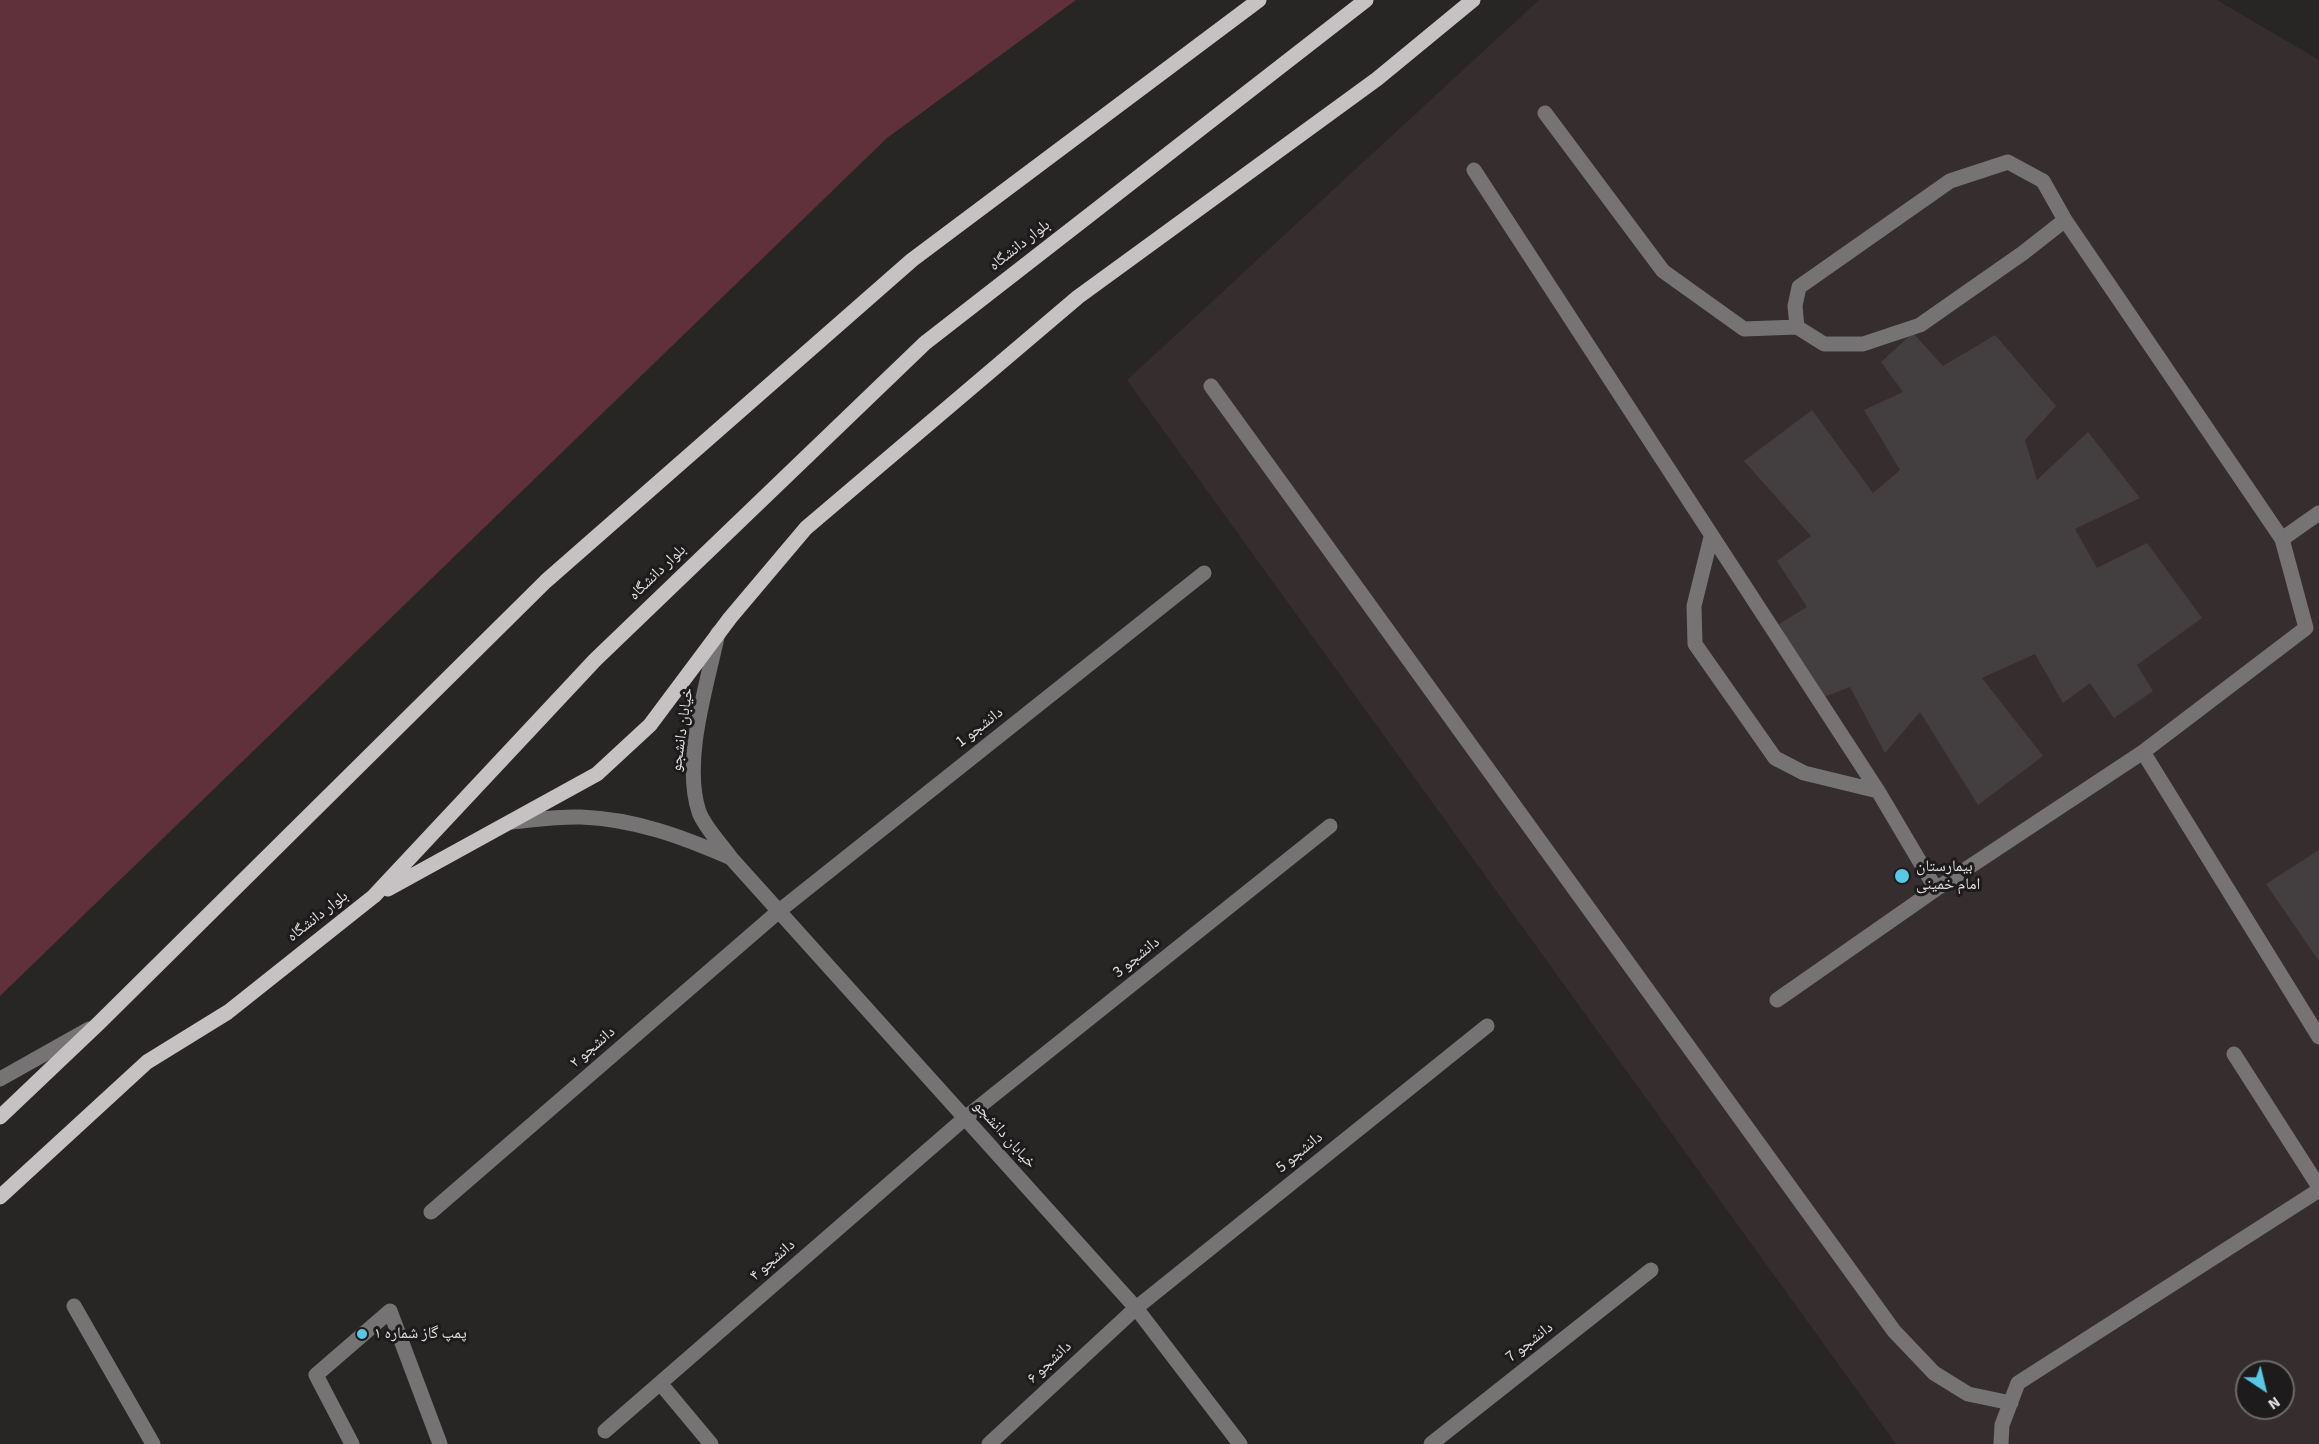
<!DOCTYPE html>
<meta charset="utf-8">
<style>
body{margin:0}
#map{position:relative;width:2319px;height:1444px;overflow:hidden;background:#282525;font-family:"Source Sans 3",sans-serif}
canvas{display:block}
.north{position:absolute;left:2235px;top:1360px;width:60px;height:60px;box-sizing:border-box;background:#1e1b1c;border:2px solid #6c696a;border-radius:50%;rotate:145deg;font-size:16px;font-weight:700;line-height:24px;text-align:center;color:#e0dede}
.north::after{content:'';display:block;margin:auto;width:21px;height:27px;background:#58c8e4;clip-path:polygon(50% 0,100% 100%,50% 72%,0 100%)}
</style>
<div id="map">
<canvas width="2319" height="1444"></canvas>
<div class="north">N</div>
</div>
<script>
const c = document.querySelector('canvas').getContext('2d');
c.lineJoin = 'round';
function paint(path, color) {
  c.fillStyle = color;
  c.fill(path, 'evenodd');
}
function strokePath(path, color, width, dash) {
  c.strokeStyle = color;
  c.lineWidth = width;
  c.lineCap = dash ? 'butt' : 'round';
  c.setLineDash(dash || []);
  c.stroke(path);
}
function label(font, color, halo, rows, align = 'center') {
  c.font = font + ' "Source Sans 3","Noto Naskh Arabic",sans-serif';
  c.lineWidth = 6;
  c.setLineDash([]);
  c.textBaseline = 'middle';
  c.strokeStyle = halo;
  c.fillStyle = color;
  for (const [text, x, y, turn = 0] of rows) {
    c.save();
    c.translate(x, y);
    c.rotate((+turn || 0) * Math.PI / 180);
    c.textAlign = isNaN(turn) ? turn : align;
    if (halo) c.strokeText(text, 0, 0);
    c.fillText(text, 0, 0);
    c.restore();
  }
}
paint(new Path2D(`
 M1539 0H2217L2319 60V1444H1896L1127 380ZM2247 1372H2283V1408H2247Z`), '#352d2e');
paint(new Path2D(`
 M0 0H1076L887 138 0 996Z`), '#60303b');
paint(new Path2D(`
 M1913 333 1943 366 1995 335 2056 406 2025 440 2037 480 2088 432 2140 498 2075 529 2097 568 2147 543 2202 618 2137 665 2153 691 2114 718 2090 683 2063 703 2035 654 1982 678 2043 756 1978 805 1920 712 1885 753 1850 687 1819 699 1779 624 1807 607 1777 561 1811 536 1744 461 1812 410 1873 493 1900 470 1864 410 1903 392 1881 362Z
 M2319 850V961L2266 884Z`), '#433f40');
strokePath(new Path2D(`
 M1545 113 1663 271 1744 329 1797 327
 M1474 170 1878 791 1936 889 2143 752 2306 628 2282 539 2319 513
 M2065 220 2023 253 1920 325 1863 344H1824L1797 327 1795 306 1799 287 1950 181 2008 162 2043 181 2065 220 2282 539
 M1211 386 1894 1331 1934 1373 1968 1394 2011 1403
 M1711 537 1694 606 1695 644 1775 758 1804 773 1878 791
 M2143 752 2319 1037
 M512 822C534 820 558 816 581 817 635 819 683 837 731 858 722 845 705 828 699 812 682 761 707 685 718 633
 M731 858 1136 1308 1240 1444
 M1777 1000 1936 889
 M2234 1054 2319 1187
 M0 1079 89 1029
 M431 1212 779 911 1204 573
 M74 1306 153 1444
 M660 1383 711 1444
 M605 1431 965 1118 1330 826
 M352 1444 316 1375 390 1311 440 1444
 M989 1444 1136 1308 1487 1026
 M1431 1444 1651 1270
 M2001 1444 2002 1425 2018 1383 2319 1190`), '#757374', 15);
strokePath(new Path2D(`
 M388 889 597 774 650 725 730 618 806 528 1078 297 1377 79 1473 0
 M0 1117 99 1023 546 581 912 260 1259 0
 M0 1197 147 1062 228 1012 374 896 595 660 925 343 1366 0`), '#c6c2c3', 15);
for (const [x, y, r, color] of [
 [1902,876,8,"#58c8e4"],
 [362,1334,6,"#58c8e4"]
]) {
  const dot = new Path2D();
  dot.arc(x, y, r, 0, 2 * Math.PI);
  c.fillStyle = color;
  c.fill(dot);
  strokePath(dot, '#1e1b1c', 2);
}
label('16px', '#e0dede', '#1e1b1c', [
 ["بلوار دانشگاه",1020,246,-38],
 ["بلوار دانشگاه",658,573,-44],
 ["دانشجو 1",980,728,-38],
 ["خیابان دانشجو",683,730,-82],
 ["بلوار دانشگاه",318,917,-38],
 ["دانشجو 3",1137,958,-39],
 ["دانشجو ۲",593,1048,-41],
 ["خیابان دانشجو",1004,1135,48],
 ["دانشجو 5",1300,1153,-39],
 ["دانشجو ۴",773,1261,-41],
 ["دانشجو 7",1530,1343,-38],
 ["دانشجو ۶",1050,1363,-43]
]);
label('16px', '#e0dede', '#1e1b1c', [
 ["بیمارستان",1916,867],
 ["امام خمینی",1916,885],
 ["پمپ گاز شماره ۱",374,1334]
], 'left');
</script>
